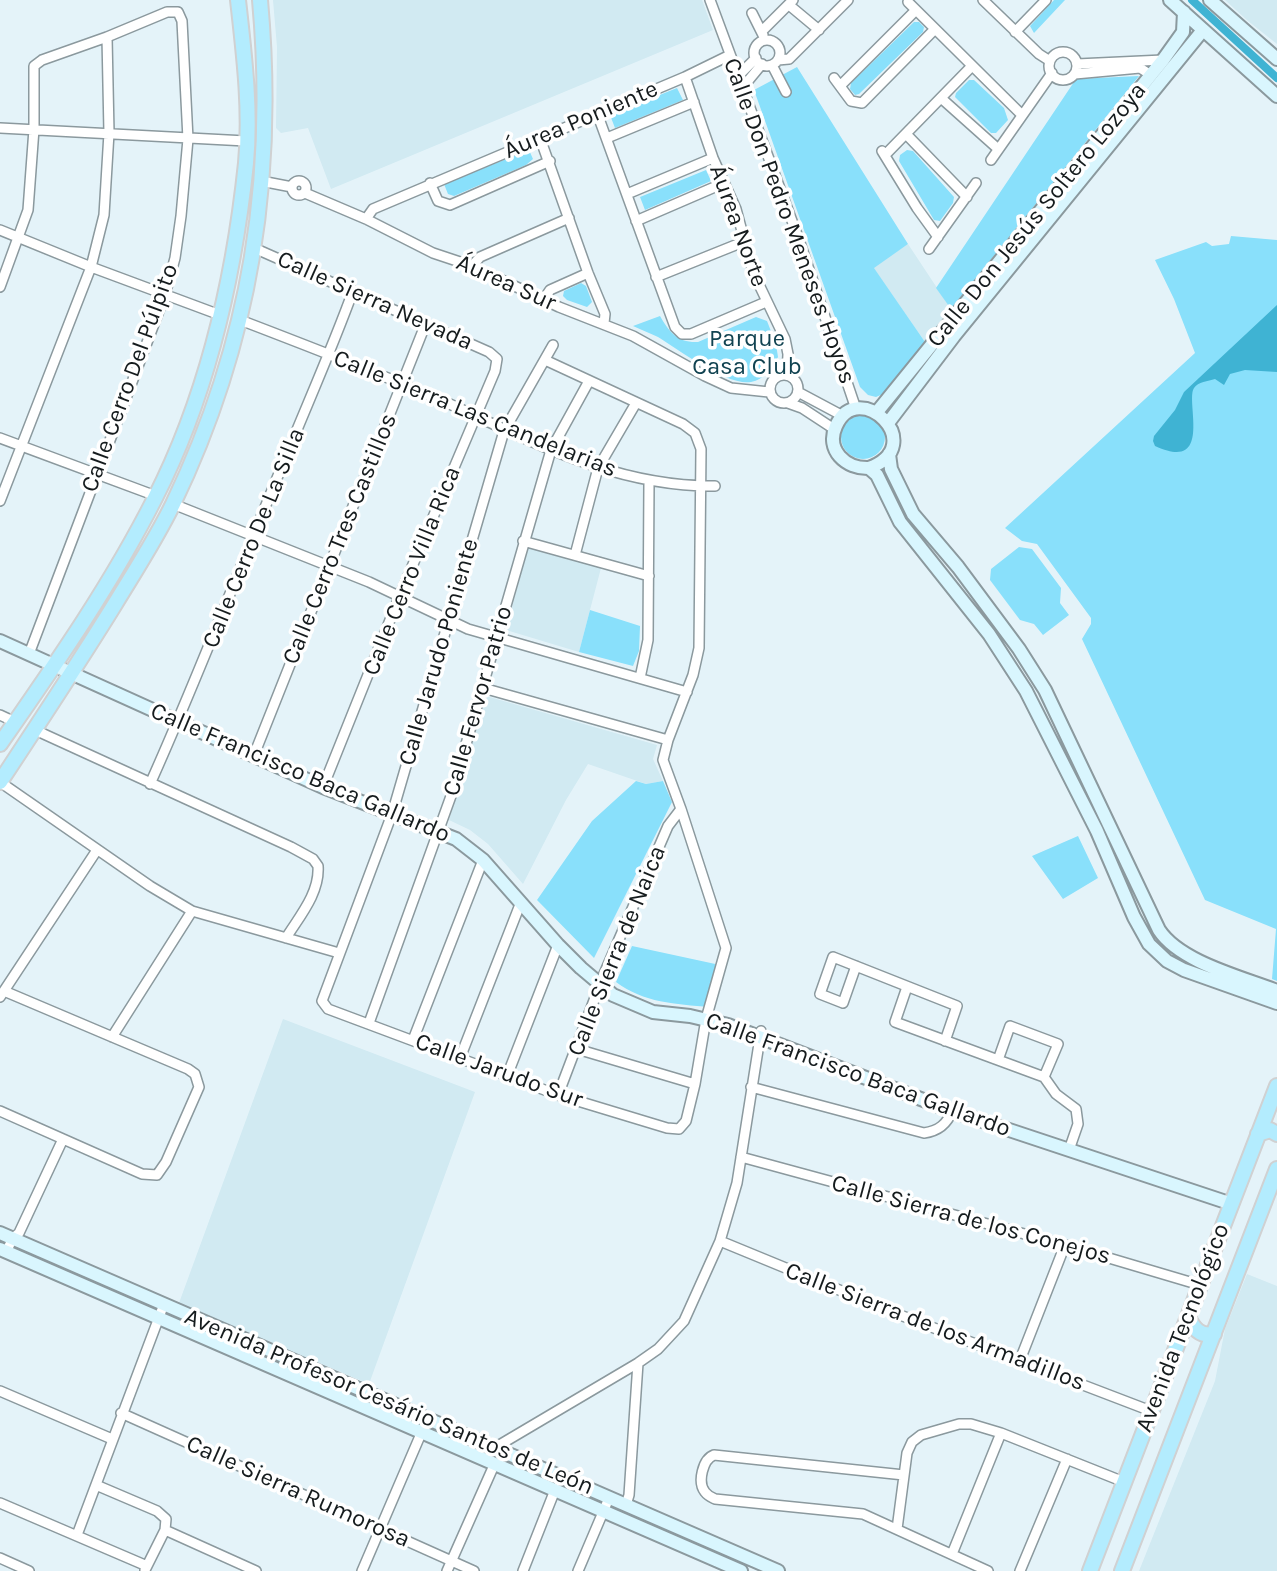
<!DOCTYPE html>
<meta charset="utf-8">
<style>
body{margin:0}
canvas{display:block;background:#e4f3f9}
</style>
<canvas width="1277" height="1571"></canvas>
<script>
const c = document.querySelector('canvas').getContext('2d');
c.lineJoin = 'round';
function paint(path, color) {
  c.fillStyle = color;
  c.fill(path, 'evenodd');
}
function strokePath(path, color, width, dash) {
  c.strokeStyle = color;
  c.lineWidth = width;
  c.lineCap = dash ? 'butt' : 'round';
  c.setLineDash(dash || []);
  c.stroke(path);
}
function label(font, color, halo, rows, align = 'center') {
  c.font = font + ' Karla,sans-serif';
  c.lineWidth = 7;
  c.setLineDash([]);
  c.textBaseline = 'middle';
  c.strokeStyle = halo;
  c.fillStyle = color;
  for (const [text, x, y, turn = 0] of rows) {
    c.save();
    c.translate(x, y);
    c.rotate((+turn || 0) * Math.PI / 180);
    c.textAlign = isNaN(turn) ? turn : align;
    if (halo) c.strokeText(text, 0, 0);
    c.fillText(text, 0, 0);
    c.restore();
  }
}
paint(new Path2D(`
 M273 0H702L713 30 331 189 308 128 281 133 276 128 277 47Z
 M1225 0H1277V44L1248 21Z
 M908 244 951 309 925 342 873 267Z
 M528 548 601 568 579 652 506 630Z
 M486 696 657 745 653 759 663 781 646 784 588 764 566 800 523 884 488 844 470 830 449 820Z
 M283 1019 475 1092 369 1384 179 1303Z
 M1247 1274 1277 1286V1571H1139L1215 1381 1225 1329Z`), '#d1eaf2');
paint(new Path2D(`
 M1054 0H1065L1034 33 1030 26Z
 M914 22H919L924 27 923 32 859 94 855 95 850 89 851 83Z
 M797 67 908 244 874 268 925 342 883 394 876 397 868 395 860 387 754 90Z
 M1139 76 951 309 936 288 1076 79Z
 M969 80H974L1004 108 1008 120 996 133H991L955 97 956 93Z
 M677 88 683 100 615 128 610 115Z
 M529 150 533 159 526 165 454 196 448 194 444 184Z
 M907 150 913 151 954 197 953 203 940 221 934 220 899 161 900 155Z
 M706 170 711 181 645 210 640 197Z
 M1231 236 1277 240V981L1272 979 1276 929 1205 900 1082 639 1091 624V618L1037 544 1022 541 1005 528 1195 353 1174 299 1155 260 1206 242 1212 246 1229 244Z
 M581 283 586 286 592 302 587 307 567 300 563 296 564 291Z
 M660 316C669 332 678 343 698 342L756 317 767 321 776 344 778 357C772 368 764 380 751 382 727 386 679 350 658 337 650 333 641 330 633 326Z
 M841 437a22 22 0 1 1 44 0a22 22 0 1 1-44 0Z
 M1019 547 1032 549 1061 588 1060 603 1069 615 1043 635 1034 624 1020 620 990 580 991 569Z
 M590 610 640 626 639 651 633 666 579 652Z
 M636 781 646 784 663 781 672 802 594 958 537 900 592 821Z
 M1078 836 1098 878 1063 899 1032 856Z
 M632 946 720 965 710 1007C675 1004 644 1003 616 982Z`), '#89e0fb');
paint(new Path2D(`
 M1277 305V372L1245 370 1230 374 1224 385 1215 379C1208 381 1198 382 1194 388 1185 401 1214 473 1155 446L1153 441 1154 436 1175 410 1184 392Z`), '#3fb3d3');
strokePath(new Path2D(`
 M1192 0 1277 78`), '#3fb3d3', 8);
const street = new Path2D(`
 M710 0 798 237 856 409
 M983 0 1039 54 1050 61
 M908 2 1022 115
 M789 5 819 30
 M752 13 763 35
 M762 31 793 0
 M1015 32 1046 0
 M754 53a13 13 0 1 1 26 0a13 13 0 1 1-26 0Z
 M1049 66a14 14 0 1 1 28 0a14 14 0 1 1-28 0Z
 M778 60 789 59 848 0
 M1077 64 1163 60
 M772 65 786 92
 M1075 74 1140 68 1151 75
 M738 76 756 58
 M685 77 713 158 736 209 753 272 785 339 788 354 787 375
 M834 78 851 101 862 103 934 30
 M840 86 916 10
 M743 87 762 64
 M941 98 997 148
 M597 113 675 327 682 334H691L766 302
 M0 128 246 141
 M906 134 967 197
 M540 138 588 273 605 314 604 323
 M607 138 694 102
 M882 151 917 208 938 237
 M885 155 971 67
 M991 160 1052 73
 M292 188a7 7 0 1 1 14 0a7 7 0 1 1-14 0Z
 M261 181 292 187
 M430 183 438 201 450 205 550 161
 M305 193 366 219 433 253 472 266 559 307 633 336 705 376 731 388 769 392
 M627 194 713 158
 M366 219 373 209 685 77 730 55
 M636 221 724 183
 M0 230 91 267 220 315
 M254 248 489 352 497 359 495 371 400 595 323 787
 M929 249 976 183
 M472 266 480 257 569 218
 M656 277 743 242
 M0 287 28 210 34 129V66L42 60 107 37 167 12H178L182 21 188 139 181 216 175 258 165 295 29 654
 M544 299 550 290 588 273
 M240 320C308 346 376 372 443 401 532 441 614 487 715 486
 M545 360 683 424 695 433 701 449 699 648 693 675 668 740 663 760 681 809 726 948 706 1019 695 1084 686 1121 679 1129 667 1128 558 1095 328 1009 322 1001 392 814 504 431 553 345
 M770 389a14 14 0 1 1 28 0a14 14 0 1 1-28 0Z
 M798 392 843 416
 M788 403 802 408 834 429
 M0 438 156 496
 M0 501 91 267 104 215 109 133 107 37
 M173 504 369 582 468 629 687 692
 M523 541 649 576
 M575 555 598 468 636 403
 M640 678 648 640 649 482
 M483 688 668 740
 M0 715 15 722
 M35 730 291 847 313 859 318 866C320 893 299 917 286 938
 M254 755 426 323
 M0 782 150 886 192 911 339 953
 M150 784C199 675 241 564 287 454 309 400 333 346 353 291
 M856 966 843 1003 820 994 833 957 957 1006 945 1041
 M907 987 895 1022 1044 1077 1056 1094 1076 1109 1078 1124 1069 1150
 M0 997 97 850
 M369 1023 451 796 551 450 589 381
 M112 1037 192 911
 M413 1040 483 860
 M577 1049 695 1084
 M460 1058 521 902
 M998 1060 1010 1026 1058 1044 1044 1077
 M507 1076 558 945
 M751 1087 924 1133C939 1131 947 1124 952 1111
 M558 1095 604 974 668 826 681 809
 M0 1111 142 1174 157 1175 166 1162 199 1087 195 1074 188 1069 4 991
 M741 1157 1065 1245 1200 1285
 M720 1241 900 1315 1151 1411
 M6 1252 13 1238 19 1233 63 1139
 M1020 1360 1065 1245
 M0 1391 112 1439
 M121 1413 474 1571
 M496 1447 638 1363 658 1349 684 1321 720 1241 737 1183 761 1031
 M904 1475 714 1455C703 1459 697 1482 705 1492 708 1496 711 1497 715 1499L863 1514 988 1571
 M96 1485 157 1511 166 1519 165 1530 145 1570
 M0 1503 147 1566
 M626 1505 629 1495 638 1363
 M897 1529 907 1453 912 1442 921 1435 959 1424H971L1001 1433 1124 1482
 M165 1530 256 1571
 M77 1535 164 1304
 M952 1554 1001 1433
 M0 1558 29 1571
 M362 1571 423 1429
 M447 1571 495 1463
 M523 1571 555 1490
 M578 1571 609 1498
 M1020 1571 1067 1459`);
const secondary = new Path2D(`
 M1170 0 1277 96
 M1210 0 1277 59
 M877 412 1163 60 1183 32 1184 12
 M888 423 954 336 1203 30
 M889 454 891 469 913 514 958 567 1019 649 1045 690 1159 930C1180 962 1241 977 1277 991
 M869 468C931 445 858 376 836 426 825 450 846 469 869 468L877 475 900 522 989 634 1026 691 1097 831 1134 917 1149 944 1167 961 1184 970 1277 1003
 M0 641 323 787 456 839 483 860 558 945 581 968 613 995 653 1012 690 1016 728 1025 952 1111 1232 1204
 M0 1233 778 1571
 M0 1249 741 1571`);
const primary = new Path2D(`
 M0 744C55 665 111 585 155 498 207 396 234 278 246 163 251 109 244 54 238 0
 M0 782C39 723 78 664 115 604 135 571 156 539 173 504 251 342 276 178 260 0
 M1258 1134 1270 1130 1277 1134
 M1188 1317C1193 1328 1200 1337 1214 1334
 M1090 1571 1277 1086
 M1122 1571 1277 1169`);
strokePath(street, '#8b999e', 12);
strokePath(secondary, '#8b999e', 16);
strokePath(primary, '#d0d1d2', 18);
strokePath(street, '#fff', 9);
strokePath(secondary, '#d9f6fe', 12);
strokePath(primary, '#b3ecfe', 14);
label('24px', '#151b1d', '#fff', [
 ["Áurea Poniente",581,120,-23],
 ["Calle Don Jesús Soltero Lozoya",1037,215,-51],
 ["Calle Don Pedro Meneses Hoyos",789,221,70],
 ["Áurea Norte",738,226,70],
 ["Áurea Sur",506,283,24],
 ["Calle Sierra Nevada",375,301,24],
 ["Calle Cerro Del Púlpito",130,378,-70],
 ["Calle Sierra Las Candelarias",475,414,22],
 ["Calle Cerro De La Silla",254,538,-68],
 ["Calle Cerro Tres Castillos",340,539,-68],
 ["Calle Cerro Villa Rica",412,571,-68],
 ["Calle Jarudo Poniente",439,652,-74],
 ["Calle Fervor Patrio",478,701,-74],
 ["Calle Francisco Baca Gallardo",300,773,23],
 ["Calle Sierra de Naica",617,951,-68],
 ["Calle Jarudo Sur",499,1071,20],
 ["Calle Francisco Baca Gallardo",858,1075,20],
 ["Calle Sierra de los Conejos",971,1220,15],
 ["Calle Sierra de los Armadillos",935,1327,21],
 ["Avenida Tecnológico",1183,1328,-69],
 ["Avenida Profesor Cesário Santos de León",389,1402,23],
 ["Calle Sierra Rumorosa",298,1492,24]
]);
label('24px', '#114351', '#fff', [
 ["Parque",747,339],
 ["Casa Club",747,367]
]);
</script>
